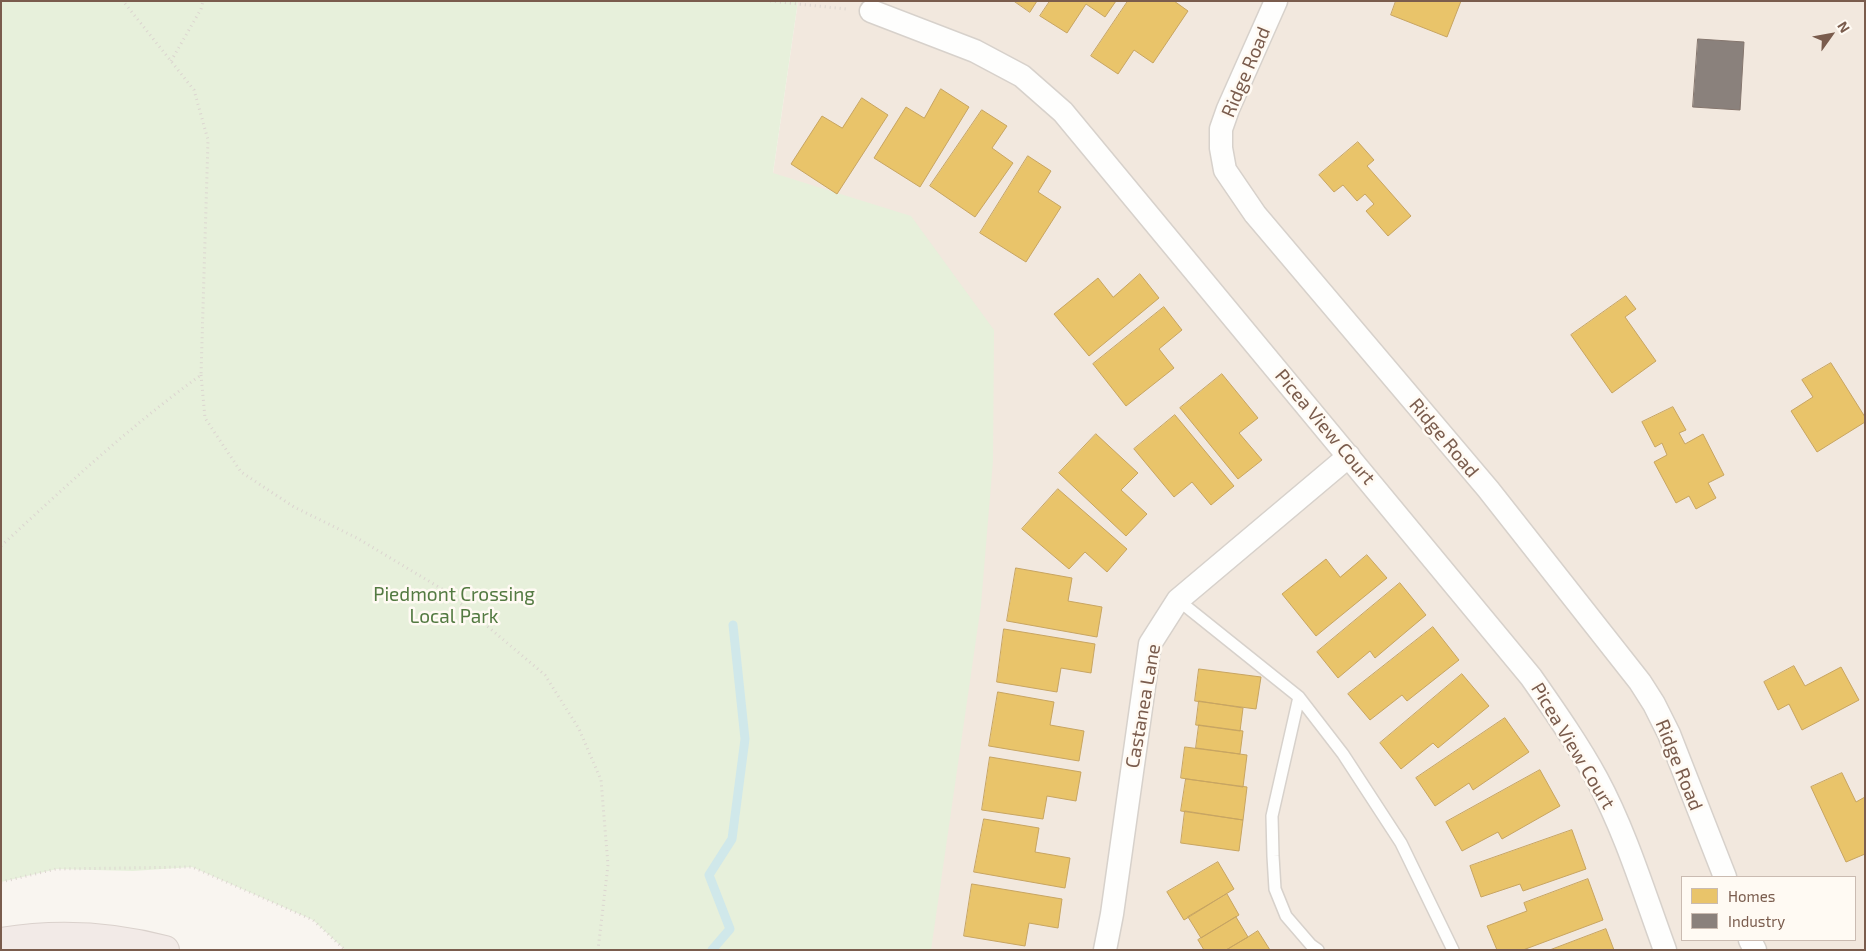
<!DOCTYPE html>
<style>
body{margin:0}
#map{position:relative;width:1866px;height:951px;overflow:hidden;background:#f9f5f0;font-family:"Exo 2",sans-serif}
canvas{display:block}
.frame{position:absolute;inset:0;border:2px solid #7a5c4d;pointer-events:none}
.legend{position:absolute;left:1681px;top:876px;width:175px;height:65px;box-sizing:border-box;background:#fffaf3;border:1px solid #cabbb1;margin:0;padding:6px 9px;list-style:none;font-size:15px;color:#7a5c4d}
.legend li{display:flex;align-items:center;gap:10px;height:25px}
.legend b{width:25px;border:1px solid #cabbb1}
.north{position:absolute;left:1806px;top:10px;width:50px;height:50px;-webkit-text-stroke:4px #fffaf3;paint-order:stroke;rotate:58deg;font-size:14px;font-weight:700;line-height:20px;text-align:center;color:#7a5c4d}
.north::after{content:'';display:block;margin:auto;width:18px;height:22px;background:#7a5c4d;clip-path:polygon(50% 0,100% 100%,50% 72%,0 100%)}
</style>
<div id="map">
<canvas width="1866" height="951"></canvas>
<div class="frame"></div>
<ul class="legend">
<li><b style="height:14px;background:#e9c46a"></b>Homes</li>
<li><b style="height:14px;background:#8a817c"></b>Industry</li>
</ul>
<div class="north">N</div>
</div>
<script>
const c = document.querySelector('canvas').getContext('2d');
c.lineJoin = 'round';
function paint(path, color) {
  c.fillStyle = color;
  c.fill(path, 'evenodd');
}
function strokePath(path, color, width, dash) {
  c.strokeStyle = color;
  c.lineWidth = width;
  c.lineCap = dash ? 'butt' : 'round';
  c.setLineDash(dash || []);
  c.stroke(path);
}
function label(font, color, halo, rows, align = 'center') {
  c.font = font + ' "Exo 2",sans-serif';
  c.lineWidth = 5;
  c.setLineDash([]);
  c.textBaseline = 'middle';
  c.strokeStyle = halo;
  c.fillStyle = color;
  for (const [text, x, y, turn = 0] of rows) {
    c.save();
    c.translate(x, y);
    c.rotate((+turn || 0) * Math.PI / 180);
    c.textAlign = isNaN(turn) ? turn : align;
    if (halo) c.strokeText(text, 0, 0);
    c.fillText(text, 0, 0);
    c.restore();
  }
}
paint(new Path2D(`
 M798 1H1865V950H931L773 173ZM1682 877H1855V940H1682Z`), '#f2e8de');
paint(new Path2D(`
 M1 1H798L773 173 911 216 994 330 993 461 981 605 931 950H345L313 920 192 867 133 871 57 869 1 882Z`), '#e7f0db');
const homes = new Path2D(`
 M1014 1H1037L1030 12Z
 M1050 1H1116L1105 17 1086 4 1067 33 1040 16Z
 M1128 1H1174L1188 11 1153 63 1134 50 1118 74 1091 56Z
 M1396 1H1461L1447 37 1391 15Z
 M941 89 969 107 920 187 874 158 906 107 924 118Z
 M862 98 888 115 837 194 791 164 822 116 842 128Z
 M982 110 1007 126 992 148 1013 163 975 217 930 186Z
 M1358 142 1374 160 1367 166 1411 216 1388 236 1366 211 1374 204 1365 194 1357 201 1343 185 1334 192 1319 175Z
 M1028 156 1051 171 1038 192 1061 207 1026 262 980 233Z
 M1140 274 1159 298 1089 356 1054 314 1098 278 1113 297Z
 M1626 296 1636 309 1625 317 1656 361 1612 393 1571 335Z
 M1164 307 1182 330 1159 349 1174 368 1126 406 1093 364Z
 M1831 363 1865 417V422L1817 452 1791 411 1813 397 1802 380Z
 M1222 374 1258 418 1239 433 1262 460 1238 479 1180 408Z
 M1673 407 1686 430 1679 433 1685 444 1703 434 1724 475 1708 483 1716 498 1696 509 1689 496 1676 503 1654 462 1667 455 1662 443 1655 447 1642 422Z
 M1175 415 1234 486 1211 505 1192 482 1174 497 1134 449Z
 M1096 434 1138 473 1121 490 1147 514 1126 536 1059 473Z
 M1058 489 1127 549 1107 572 1085 552 1069 569 1022 529Z
 M1367 555 1387 578 1316 636 1282 594 1326 559 1340 577Z
 M1016 568 1072 578 1068 601 1102 607 1097 637 1007 621Z
 M1400 583 1426 615 1375 658 1370 651 1338 678 1317 652Z
 M1433 627 1459 660 1407 701 1402 695 1370 720 1348 694Z
 M1004 629 1095 644 1091 673 1061 668 1057 692 997 682Z
 M1794 666 1805 686 1841 667 1859 700 1802 730 1789 704 1778 710 1764 682Z
 M1199 669 1261 677 1256 709 1195 701Z
 M1462 674 1489 706 1438 748 1433 743 1401 769 1380 743Z
 M998 692 1054 702 1050 725 1084 731 1079 761 989 746Z
 M1199 701 1243 708 1240 731 1196 725Z
 M1505 718 1529 752 1473 790 1469 783 1435 806 1416 778Z
 M1199 725 1243 731 1240 754 1196 748Z
 M1185 747 1247 755 1243 787 1181 778Z
 M990 757 1081 772 1076 801 1047 796 1043 819 982 810Z
 M1540 770 1560 806 1502 839 1498 832 1462 851 1446 822Z
 M1842 773 1856 802 1865 797V854L1846 862 1811 787Z
 M1186 779 1247 787 1243 820 1181 811Z
 M1185 811 1243 820 1239 851 1181 843Z
 M984 819 1039 828 1035 852 1070 858 1065 888 974 872Z
 M1572 830 1586 869 1523 891 1520 884 1481 897 1470 866Z
 M1218 862 1234 889 1184 920 1167 892Z
 M1588 879 1603 920 1523 950H1497L1487 926 1527 911 1524 903Z
 M972 884 1062 899 1058 928 1029 923 1025 946 964 936Z
 M1227 894 1239 915 1201 938 1188 917Z
 M1236 917 1248 937 1226 950H1204L1198 940Z
 M1606 929 1614 950H1550Z
 M1258 931 1270 950H1226L1248 937Z`);
paint(homes, '#e9c46a');
strokePath(homes, '#c8a561', 1);
const industry = new Path2D(`
 M1698 39 1744 42 1740 110 1693 107Z`);
paint(industry, '#8a817c');
strokePath(industry, '#85766e', 1);
strokePath(new Path2D(`
 M712 950 730 929 709 875 732 839 745 739 733 625`), '#d0e8ea', 9);
const service = new Path2D(`
 M1178 600 1299 697 1343 754 1401 843 1453 950
 M1299 697 1272 816 1273 856 1275 889 1286 916 1311 945 1318 950`);
const minor = new Path2D(`
 M1276 1 1228 109 1221 129V148L1225 170 1255 214 1488 489 1640 682 1654 704 1669 734 1725 877
 M871 11 975 51 1022 76 1063 112 1531 677C1554 710 1578 744 1597 779 1626 833 1644 893 1665 950
 M1750 940 1755 950
 M1105 950 1112 914 1150 644 1178 600 1349 456`);
const motorway = new Path2D(`
 M1 942C55 933 112 936 165 950`);
strokePath(service, '#d7d1cb', 14);
strokePath(minor, '#d7d1cb', 25);
strokePath(motorway, '#dad1cc', 30);
strokePath(new Path2D(`
 M770 1 846 9
 M171 61 201 9 203 1
 M201 375 205 418 241 472 294 507 357 538 447 592 545 675 579 729 601 780 608 865 598 950
 M1 546C66 486 130 426 201 375L208 140 194 90 123 1
 M1 882 56 869 192 867 313 920 345 950`), '#dcd5d0', 3, [1, 4]);
strokePath(service, '#fefefd', 11);
strokePath(minor, '#fefefd', 22);
strokePath(motorway, '#f2eae7', 28);
label('19px', '#7a5c4d', '#fffaf3', [
 ["Ridge Road",1246,72,-67],
 ["Picea View Court",1325,427,50],
 ["Ridge Road",1444,438,50],
 ["Castanea Lane",1143,706,-80],
 ["Picea View Court",1573,746,59],
 ["Ridge Road",1679,765,68]
]);
label('19px', '#537a41', '#fffaf3', [
 ["Piedmont Crossing",454,595],
 ["Local Park",454,617]
]);
</script>
